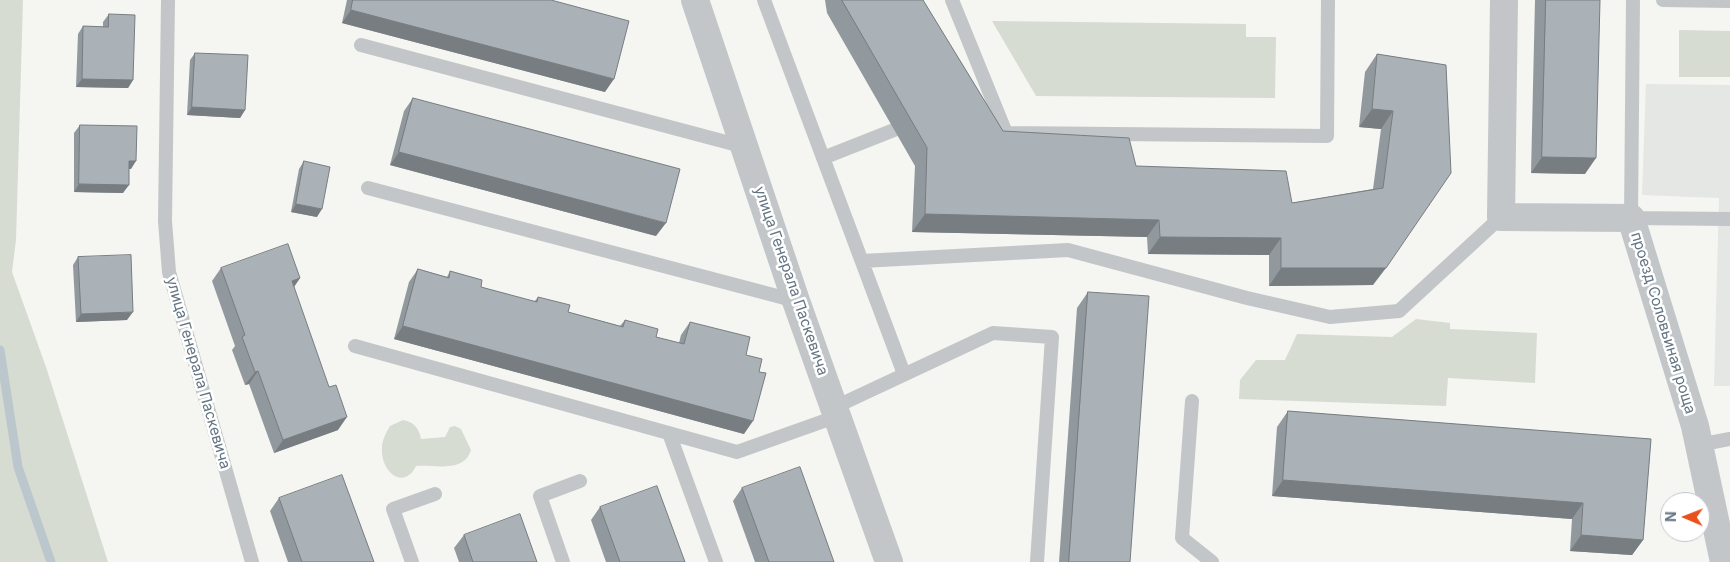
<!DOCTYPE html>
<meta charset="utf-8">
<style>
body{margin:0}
#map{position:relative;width:1730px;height:562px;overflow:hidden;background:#f5f5f1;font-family:Inter,sans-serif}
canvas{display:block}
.north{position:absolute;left:1660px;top:492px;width:50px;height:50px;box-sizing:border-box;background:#fff;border:1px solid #c1c7cd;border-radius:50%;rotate:271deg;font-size:14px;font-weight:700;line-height:20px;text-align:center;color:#637483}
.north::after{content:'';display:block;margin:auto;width:18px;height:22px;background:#e9521d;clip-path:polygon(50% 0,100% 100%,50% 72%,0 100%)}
</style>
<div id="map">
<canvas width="1730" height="562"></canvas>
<div class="north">N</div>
</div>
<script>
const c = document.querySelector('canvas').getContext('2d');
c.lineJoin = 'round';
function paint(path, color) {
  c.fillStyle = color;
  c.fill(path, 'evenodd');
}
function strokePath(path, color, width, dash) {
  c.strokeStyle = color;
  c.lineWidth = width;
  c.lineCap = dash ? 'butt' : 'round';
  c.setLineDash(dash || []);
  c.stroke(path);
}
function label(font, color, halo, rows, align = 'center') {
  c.font = font + ' Inter,sans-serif';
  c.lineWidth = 5;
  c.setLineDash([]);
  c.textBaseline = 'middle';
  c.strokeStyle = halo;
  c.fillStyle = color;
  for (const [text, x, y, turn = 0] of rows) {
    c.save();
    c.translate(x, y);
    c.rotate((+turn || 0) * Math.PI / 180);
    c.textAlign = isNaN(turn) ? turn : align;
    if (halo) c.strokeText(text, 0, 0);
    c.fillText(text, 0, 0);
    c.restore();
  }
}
paint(new Path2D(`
 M1646 84 1730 85V386H1714L1719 198 1642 195Z`), '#e5e7e4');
paint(new Path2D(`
 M0 0H23L16 240 12 272 46 367 108 562H0Z
 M992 21 1246 24V37H1276L1275 98 1036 96Z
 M1679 30 1730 31V77H1679Z
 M1416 319 1450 323V329L1537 333 1535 383 1448 378 1446 406 1239 399 1240 380 1256 360H1285L1297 334 1392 337Z
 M403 420C414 422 419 428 421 439L445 437 450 427 455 426 461 429 471 450C464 474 432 464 416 466 403 492 380 470 382 448 382 440 386 433 390 426Z`), '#d6dcd2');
strokePath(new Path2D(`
 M0 350 18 467 51 562`), '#bbc7cc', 9);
strokePath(new Path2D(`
 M168 0 165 221 169 272 252 562
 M764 0 904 374
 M952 0 1006 133 1327 136 1328 0
 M1633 0 1631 218 1730 219
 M1663 0 1730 1
 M361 45 745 147
 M823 158 894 130
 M368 188 796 301
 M862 261 1068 250 1247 298 1330 317 1399 311 1501 217
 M355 346 737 452 838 416
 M1192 401 1182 538 1212 562
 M835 407 993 333 1052 337 1037 562
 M669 433 716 562
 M1698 445 1730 439
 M412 562 393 509 435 494
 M563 562 540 496 580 481`), '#c2c6c9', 14);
strokePath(new Path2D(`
 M695 0 796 301 889 562
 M1504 0 1501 217 1631 218 1695 426 1724 562`), '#c2c6c9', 28);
paint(new Path2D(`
 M347 0H551L605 92 342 23Z
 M825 0H923L1003 131 1136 166 1292 203 1373 189 1381 129 1359 127 1365 72 1377 54 1446 65 1373 285 1269 286V255L1148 254 1147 237 912 232 915 166 827 13Z
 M1535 0H1600L1585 174 1531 173Z
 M109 14 133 80 128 88 76 87 78 34 83 26 103 27V22Z
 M195 53 245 110 240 118 187 115 190 60Z
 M413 98 656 236 390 165 404 111Z
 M80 125 131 169H129L123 193 74 192V133Z
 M304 161 317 217 291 212 299 169Z
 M78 257 127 320 76 322 73 265Z
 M221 268 300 278 294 287 338 430 274 453 249 384 245 385 232 350 235 346 212 281Z
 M418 269 447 277 450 271 481 287 534 302 538 297 568 312 620 326 625 320 656 337 679 343 681 335 690 322 746 355 744 434 394 339 409 282Z
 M1088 292 1130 562H1059L1077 308Z
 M1288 411 1651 439 1643 540 1632 555 1570 551 1572 519 1272 496 1277 427Z
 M742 488 834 562H755L733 501Z
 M279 498 374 562H288L270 511Z
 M600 507 685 562H606L591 520Z
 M464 535 537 562H459L454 548Z`), '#92999e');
paint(new Path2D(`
 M351 10 614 79 605 92 342 23Z
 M82 79 133 80 128 88 76 87Z
 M192 107 245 110 240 118 187 115Z
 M1372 109 1393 111 1381 129 1359 127Z
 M399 152 666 223 656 236 390 165Z
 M1542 157 1596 158 1585 174 1531 173Z
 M129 161H136L131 169H123Z
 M79 184 129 185 123 193 74 192Z
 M296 204 322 209 317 217 291 212Z
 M925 214 1159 220 1147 237 912 232Z
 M1160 237 1281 238 1269 255 1148 254Z
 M1281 268H1386L1373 285 1269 286Z
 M300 278 291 291 292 281Z
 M133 312 127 320 76 322 81 314Z
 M403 326 753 421 744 434 394 339Z
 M258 371 249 384 245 385 255 372Z
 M347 417 338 430 274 453 283 440Z
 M1283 480 1583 503 1572 519 1272 496Z
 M1581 535 1643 540 1632 555 1570 551Z`), '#777d81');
const building = new Path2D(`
 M353 0H551L629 21 614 79 351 10Z
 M842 0H923L1003 131 1129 138 1136 166 1286 171 1292 203 1383 188 1393 111 1372 109 1377 54 1446 65 1451 173 1386 268H1281V238L1160 237 1159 220 925 214 927 148Z
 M1546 0H1600L1596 158 1542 157Z
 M109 14 135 15 133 80 82 79 83 26 108 27Z
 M195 53 248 55 245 110 192 107Z
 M413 98 680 169 666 223 399 152Z
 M80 125 137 126 136 161H129V185L79 184Z
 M304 161 330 167 322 209 296 204Z
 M288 244 300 278 292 281 329 387 336 385 347 417 283 440 258 371 255 372 242 337 245 335 221 268Z
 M131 255 133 312 81 314 78 257Z
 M418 269 449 278 450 271 482 280 481 287 537 302 538 297 570 305 568 312 623 327 625 320 658 329 656 337 684 344 690 322 750 337 746 355 762 359 759 372 766 373 753 421 403 326Z
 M1088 292 1149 296 1130 562H1069Z
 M1288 411 1651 439 1643 540 1581 535 1583 503 1283 480Z
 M800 467 834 562H769L742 488Z
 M342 475 374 562H302L279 498Z
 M657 486 685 562H620L600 507Z
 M520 514 537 562H473L464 535Z`);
paint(building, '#aab2b8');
strokePath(building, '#777d81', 1);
label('15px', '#637483', '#fff', [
 ["улица Генерала Паскевича",791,281,71],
 ["проезд Соловьиная роща",1663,323,73],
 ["улица Генерала Паскевича",198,373,74]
]);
</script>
